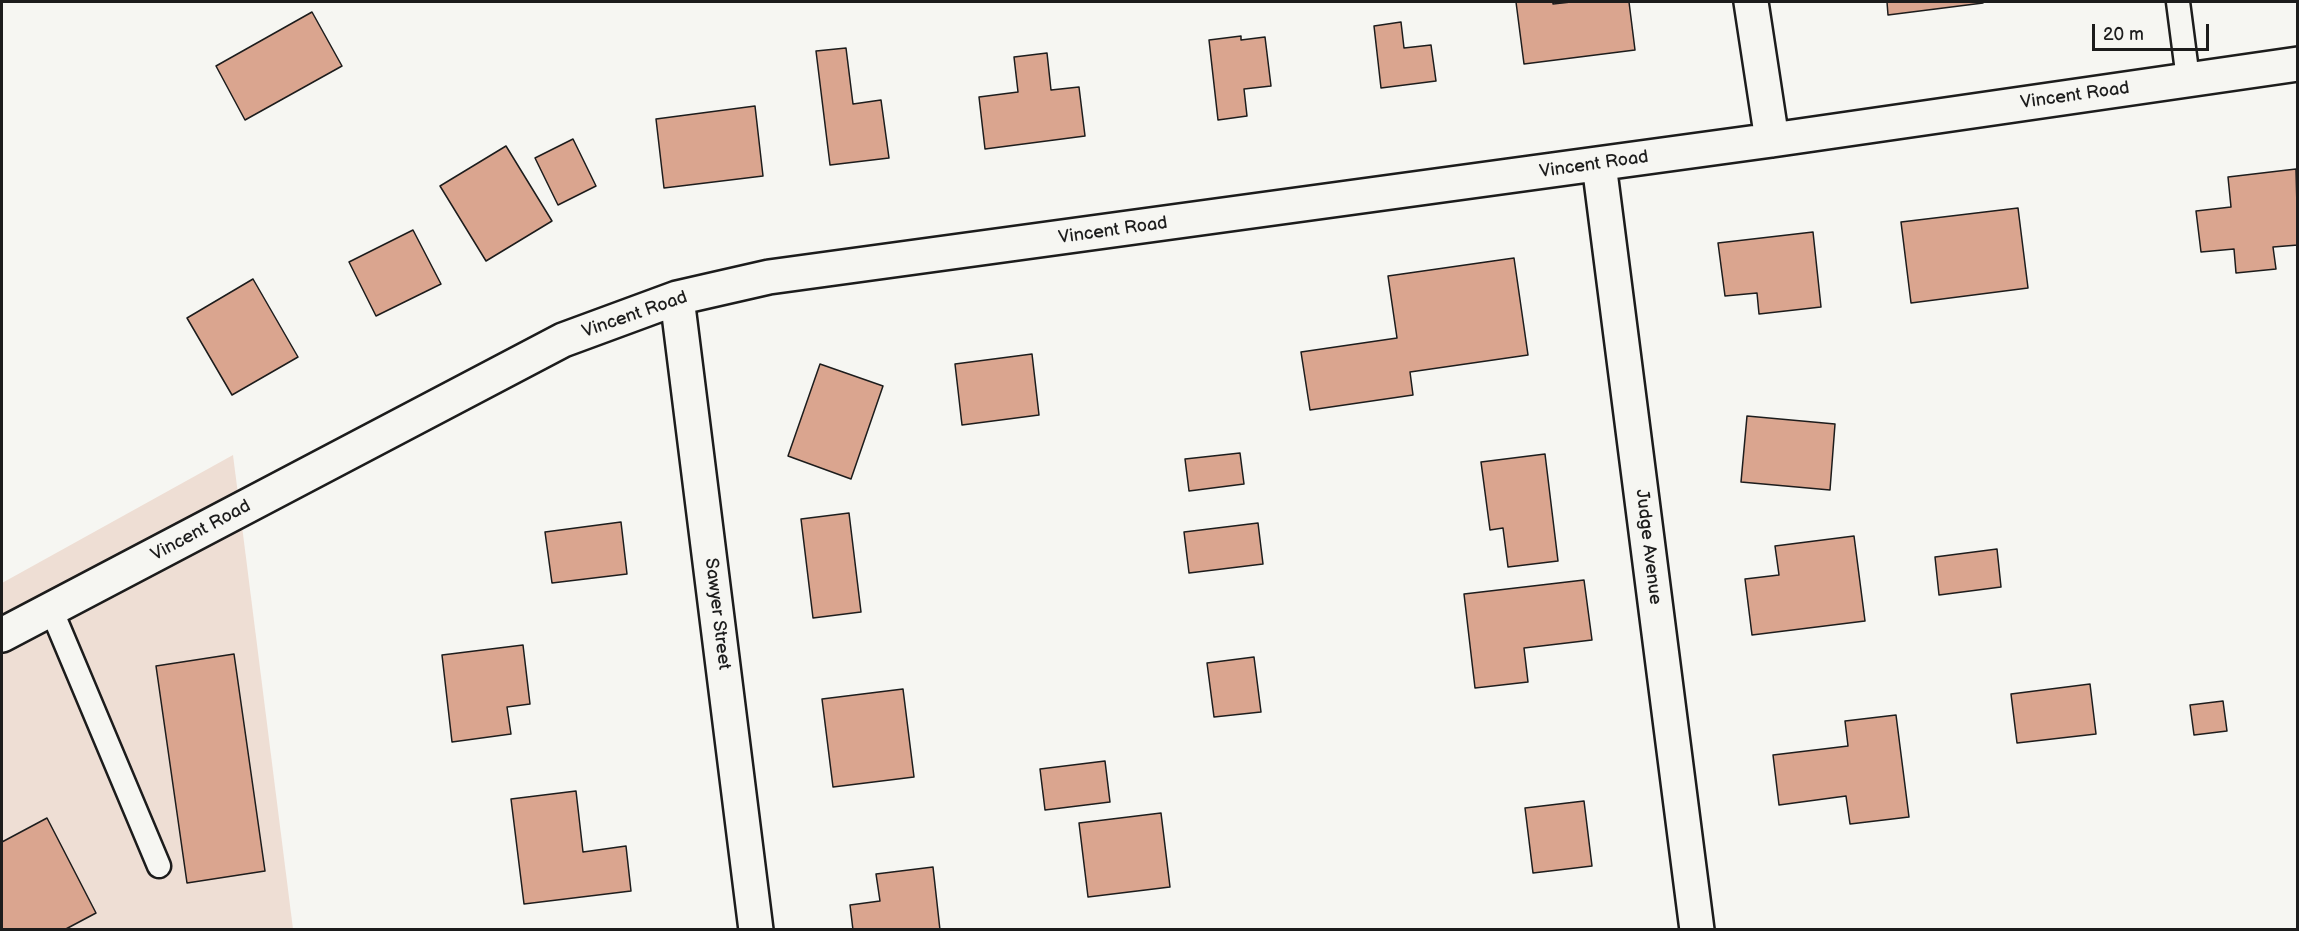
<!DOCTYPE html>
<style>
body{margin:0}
#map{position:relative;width:2299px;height:931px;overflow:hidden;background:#f6f6f2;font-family:"Balsamiq Sans",sans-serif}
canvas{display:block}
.frame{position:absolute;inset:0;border:3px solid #1c1c1c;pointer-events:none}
.scale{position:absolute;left:2092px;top:24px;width:117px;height:27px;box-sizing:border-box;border:3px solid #1c1c1c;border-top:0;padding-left:8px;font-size:18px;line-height:21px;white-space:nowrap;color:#1c1c1c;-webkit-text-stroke:4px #f6f6f2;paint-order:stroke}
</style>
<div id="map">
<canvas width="2299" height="931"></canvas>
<div class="frame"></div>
<div class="scale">20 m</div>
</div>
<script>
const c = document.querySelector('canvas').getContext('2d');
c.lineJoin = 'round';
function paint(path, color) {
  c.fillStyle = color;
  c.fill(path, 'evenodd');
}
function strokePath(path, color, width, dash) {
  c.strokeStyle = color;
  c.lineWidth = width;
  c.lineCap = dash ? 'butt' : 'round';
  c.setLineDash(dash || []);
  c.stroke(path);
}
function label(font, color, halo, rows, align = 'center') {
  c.font = font + ' "Balsamiq Sans",sans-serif';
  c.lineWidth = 4.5;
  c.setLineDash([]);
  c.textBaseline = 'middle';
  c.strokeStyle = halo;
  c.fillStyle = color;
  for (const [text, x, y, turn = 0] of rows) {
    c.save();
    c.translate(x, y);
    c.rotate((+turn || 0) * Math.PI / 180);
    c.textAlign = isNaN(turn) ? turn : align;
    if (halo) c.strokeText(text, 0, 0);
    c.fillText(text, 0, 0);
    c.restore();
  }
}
paint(new Path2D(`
 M233 455 293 929H2V583Z`), '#eeded4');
const building = new Path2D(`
 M1516 2H1553V4L1571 2H1629L1635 50 1524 64Z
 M1887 2H1983V3L1888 15Z
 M312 12 342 66 245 120 216 66Z
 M1401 22 1404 48 1431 45 1436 81 1381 88 1374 26Z
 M1241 36V40L1265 37 1271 86 1244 89 1247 116 1218 120 1209 40Z
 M846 48 853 104 881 100 889 158 830 165 816 51Z
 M1047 53 1051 90 1079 87 1085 136 985 149 979 97 1018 92 1014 57Z
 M755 106 763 176 664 188 656 119Z
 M573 139 596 186 558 205 535 158Z
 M506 146 552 221 486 261 440 186Z
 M2296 169 2298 245 2273 247 2276 269 2236 273 2234 249 2201 252 2196 211 2231 207 2228 177Z
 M2018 208 2028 288 1911 303 1901 222Z
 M413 230 441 284 376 316 349 262Z
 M1813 232 1821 307 1759 314 1757 293 1725 296 1718 243Z
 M1514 258 1528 355 1410 372 1413 395 1310 410 1301 352 1397 338 1388 276Z
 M253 279 298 357 232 395 187 318Z
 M1032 354 1039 415 962 425 955 364Z
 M820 364 883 386 851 479 788 456Z
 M1747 416 1835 424 1830 490 1741 482Z
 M1240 453 1244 484 1189 491 1185 459Z
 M1545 454 1558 561 1508 567 1503 528 1490 530 1481 462Z
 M849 513 861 612 813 618 801 519Z
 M621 522 627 574 552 583 545 532Z
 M1258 523 1263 564 1189 573 1184 532Z
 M1854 536 1865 621 1752 635 1745 579 1779 575 1775 546Z
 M1997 549 2001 587 1939 595 1935 557Z
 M1584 580 1592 640 1524 648 1528 682 1475 688 1464 594Z
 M523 645 530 704 507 707 511 734 452 742 442 655Z
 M234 654 265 871 187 883 156 666Z
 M1254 657 1261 712 1214 717 1207 663Z
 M2090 684 2096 734 2017 743 2011 694Z
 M903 689 914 777 833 787 822 699Z
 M2223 701 2227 731 2194 735 2190 705Z
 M1896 715 1909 817 1850 824 1846 796 1779 805 1773 755 1848 746 1845 721Z
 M1105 761 1110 802 1045 810 1040 769Z
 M576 791 583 852 626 846 631 891 524 904 511 799Z
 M1584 801 1592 866 1533 873 1525 808Z
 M1161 813 1170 887 1088 897 1079 823Z
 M47 818 96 913 64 930H2V842Z
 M933 867 940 930H853L850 905 880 901 876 874Z`);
paint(building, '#daa58f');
strokePath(building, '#1c1c1c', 1.5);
const service = new Path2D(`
 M2178 2 2188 79
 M51 609 159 866`);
const minor = new Path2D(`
 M1751 2 1772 140
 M1599 164 1697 930
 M677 298 756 930
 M2 635 563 340 677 298 769 277 1772 140 2298 64`);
strokePath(service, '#1c1c1c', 27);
strokePath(minor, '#1c1c1c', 38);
strokePath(service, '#f6f6f2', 22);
strokePath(minor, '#f6f6f2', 33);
label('18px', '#1c1c1c', '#f6f6f2', [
 ["Vincent Road",2075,96,-8],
 ["Vincent Road",1594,165,-8],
 ["Vincent Road",1113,231,-8],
 ["Vincent Road",635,315,-19],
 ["Vincent Road",201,531,-28],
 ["Judge Avenue",1648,547,83],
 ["Sawyer Street",717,614,83]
]);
</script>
